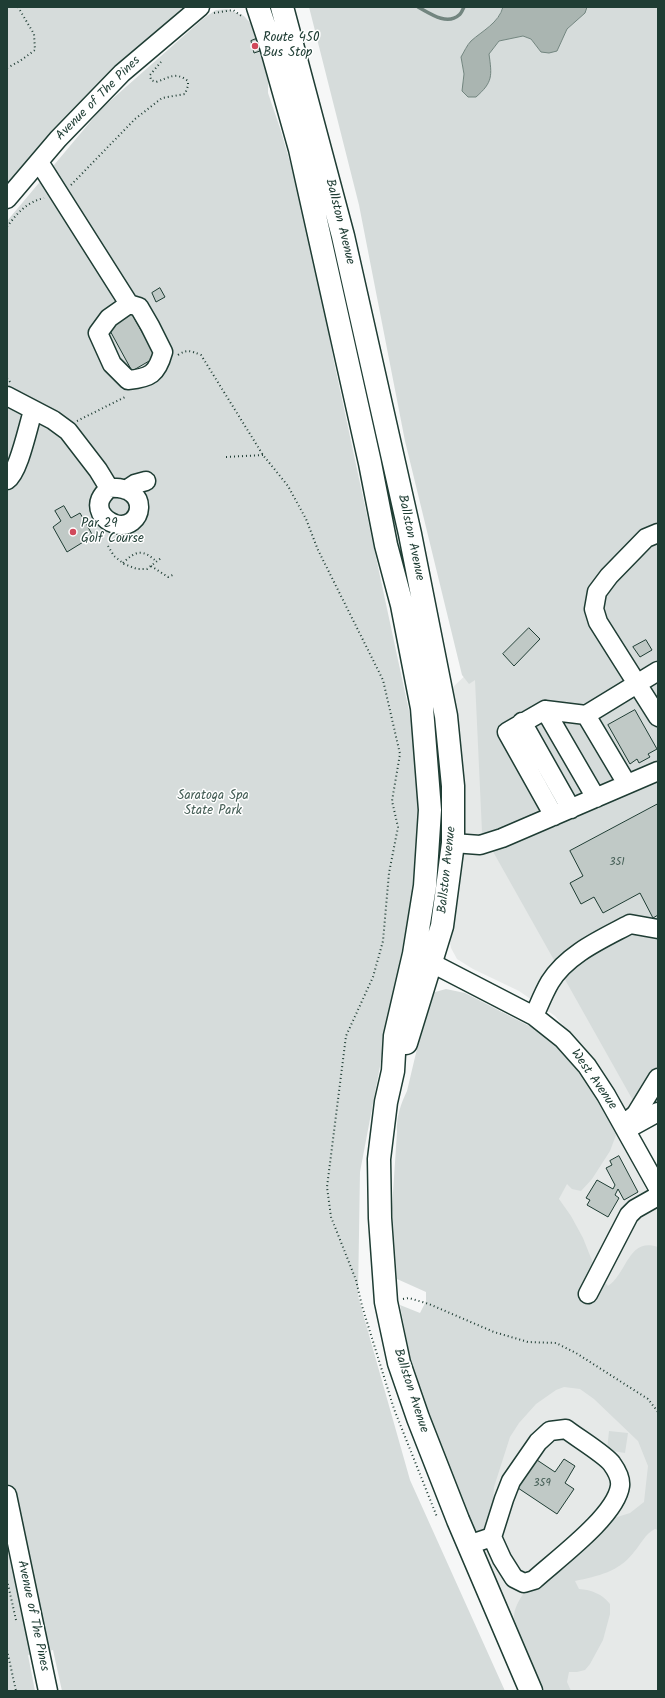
<!DOCTYPE html>
<style>
body{margin:0}
#map{position:relative;width:665px;height:1698px;overflow:hidden;background:#f6f7f7;font-family:Kalam,sans-serif}
canvas{display:block}
.frame{position:absolute;inset:0;border:8px solid #1f3d34;pointer-events:none}
</style>
<div id="map">
<canvas width="665" height="1698"></canvas>
<div class="frame"></div>
</div>
<script>
const c = document.querySelector('canvas').getContext('2d');
c.lineJoin = 'round';
function paint(path, color) {
  c.fillStyle = color;
  c.fill(path, 'evenodd');
}
function strokePath(path, color, width, dash) {
  c.strokeStyle = color;
  c.lineWidth = width;
  c.lineCap = dash ? 'butt' : 'round';
  c.setLineDash(dash || []);
  c.stroke(path);
}
function label(font, color, halo, rows, align = 'center') {
  c.font = font + ' Kalam,sans-serif';
  c.lineWidth = 3;
  c.setLineDash([]);
  c.textBaseline = 'middle';
  c.strokeStyle = halo;
  c.fillStyle = color;
  for (const [text, x, y, turn = 0] of rows) {
    c.save();
    c.translate(x, y);
    c.rotate((+turn || 0) * Math.PI / 180);
    c.textAlign = isNaN(turn) ? turn : align;
    if (halo) c.strokeText(text, 0, 0);
    c.fillText(text, 0, 0);
    c.restore();
  }
}
paint(new Path2D(`
 M658 493V1059L629 1116 590 1057 555 1016 519 991 473 969 457 959 451 948 449 937 463 822 460 748 452 688Z
 M603 1110 658 1211V1691H538L456 1499 536 1245Z`), '#e6e9e8');
paint(new Path2D(`
 M7 7H186L7 186Z
 M309 7H503C499 23 482 31 471 41 467 45 464 52 461 57L464 74 463 84 491 70 489 54 499 41 523 36 531 39 541 52 557 51 567 29 585 13 587 7H658V1109L635 1104 482 832 475 680 469 684 462 675 405 441 359 205Z
 M227 9 244 16 251 24 266 73 268 81V93L280 128 296 183 319 279 334 362 412 725 420 801 415 881 360 1172 358 1296 410 1480 505 1691H62L53 1650 28 1655 35 1691H7V221L101 109 204 18 216 10Z
 M446 989 465 993 539 1031 584 1071 617 1120 616 1135 610 1151 592 1179 581 1191 572 1189 567 1184 559 1199 571 1216 583 1238 597 1273 608 1286C627 1274 628 1237 658 1247V1530L655 1529C645 1534 641 1544 634 1552 619 1572 598 1576 575 1581L579 1589C592 1590 602 1594 610 1604V1614L603 1640 590 1664 585 1670 577 1672H569L567 1682 571 1691H542C532 1670 511 1638 514 1615 515 1606 521 1597 526 1590L600 1528 614 1518 630 1513 644 1502 648 1466 638 1441 594 1399 580 1389 564 1387 556 1390 536 1404 519 1423 510 1437 494 1487 492 1513 486 1528 480 1533 472 1529 423 1405 412 1368 400 1305 420 1313 426 1301V1292L397 1279 392 1208 397 1132C396 1118 401 1103 407 1091L429 998 435 992Z
 M609 1431 628 1433 625 1453 607 1450Z`), '#d6dcdb');
const water = new Path2D(`
 M503 7H587L585 13 567 29 557 51 549 53 541 52 531 39 523 36 499 41 489 54C492 76 493 82 476 97H468L462 91 464 74 461 57C464 52 467 45 471 41 482 31 499 23 503 7Z`);
paint(water, '#aab5b1');
strokePath(water, '#72857f', 1);
strokePath(new Path2D(`
 M418 7C429 13 447 26 459 15 461 14 463 9 464 7`), '#72857f', 3.5);
const building = new Path2D(`
 M256 39 260 51 254 53 251 41Z
 M160 288 165 297 156 302 152 293Z
 M132 314 156 357 132 371 108 327Z
 M64 506 71 518 80 513 93 536 67 552 53 527 61 521 55 511Z
 M529 628 540 639 514 666 503 654Z
 M646 640 652 650 640 657 633 647Z
 M635 710 657 749 648 754 650 757 639 763 637 759 630 764 608 725Z
 M658 804V915L653 918 640 893 603 913 594 897 581 904 570 883 583 876 570 851Z
 M619 1156 638 1192 624 1200 618 1189 615 1195 619 1198 608 1217 587 1205 590 1200 586 1198 597 1180 613 1189 615 1185 606 1168 612 1165 610 1161Z
 M534 1458 555 1472 564 1459 575 1466 565 1483 574 1489 557 1514 515 1486Z`);
paint(building, '#c0c9c6');
strokePath(building, '#1f3d34', 1);
const minor = new Path2D(`
 M39 162 129 304 139 307 150 326 163 352C157 374 150 378 128 380L112 364 98 333 109 318 129 304
 M7 199 58 139 122 73 200 7
 M7 396 53 420 68 431 98 470 109 488C102 495 96 502 101 513 104 518 109 522 115 524 143 532 153 485 109 488
 M7 480C19 472 28 426 33 411
 M126 490 135 484 146 481
 M658 533 646 538 609 576 597 592 594 609 598 622 658 717
 M545 710 596 798
 M586 715 627 784
 M522 722 571 809
 M554 816 507 732 545 710 586 715 658 671
 M453 843 480 845 502 838 658 771
 M420 957 534 1016 563 1039 587 1066 606 1095 658 1188
 M534 1016C539 1005 544 992 550 982 567 954 602 939 630 924L658 929
 M623 1125 636 1114 658 1078
 M629 1128 658 1112
 M588 1294 629 1215 635 1209 658 1196
 M7 1495 48 1691
 M468 1545 492 1537 504 1499 511 1481 538 1442 550 1431 566 1429C576 1437 606 1455 612 1464 617 1471 621 1478 620 1486 616 1516 557 1559 534 1580L524 1583 514 1578 502 1559 492 1537`);
const highway = new Path2D(`
 M258 7 271 46 300 149 370 463 386 545 402 605 422 708 430 810 425 886 414 954 395 1036 393 1071 386 1102 379 1159 380 1218 386 1302 399 1363 418 1418 458 1520 531 1691
 M282 7 343 236 410 534 446 716 453 786V843L442 926 406 1043`);
strokePath(minor, '#1f3d34', 21);
strokePath(highway, '#1f3d34', 25);
strokePath(new Path2D(`
 M214 13 233 10 243 17
 M7 68 20 61 35 50 34 34 18 7
 M71 185 135 119 162 98 185 94 188 86V81C175 71 169 78 156 82L151 80 150 75 161 62
 M7 227C17 213 27 202 44 198
 M178 355C187 349 191 351 201 355L263 455 288 486 306 519 318 550 383 680 400 754 392 801 398 827 389 873 383 941 373 977 346 1036 327 1187 331 1217 356 1280 362 1306 394 1409 437 1517
 M7 378 10 382
 M77 421 127 396
 M226 457 263 455
 M108 546 114 556 124 564 137 569H147L161 558
 M123 563C136 550 143 549 157 562
 M151 566 168 577 175 574
 M403 1299 409 1298 429 1304 494 1332 528 1342 556 1343 576 1353 648 1399 658 1412
 M7 1580 16 1620
 M7 1650 16 1691`), '#1f3d34', 2, [1, 3]);
strokePath(minor, '#fff', 18);
strokePath(highway, '#fff', 22);
for (const [x, y, r, color] of [
 [255,46,4,"#d1495b"],
 [73,532,4,"#d1495b"]
]) {
  const dot = new Path2D();
  dot.arc(x, y, r, 0, 2 * Math.PI);
  c.fillStyle = color;
  c.fill(dot);
  strokePath(dot, '#fff', 1.5);
}
label('11px', '#476058', null, [
 ["351",617,863],
 ["359",542,1484]
]);
label('13px', '#1f3d34', '#fff', [
 ["Route 450",263,39],
 ["Bus Stop",263,54],
 ["Par 29",81,525],
 ["Golf Course",81,540]
], 'left');
label('13px', '#1f3d34', '#fff', [
 ["Avenue of The Pines",99,99,-45],
 ["Ballston Avenue",339,222,76],
 ["Ballston Avenue",410,538,78],
 ["Ballston Avenue",448,870,-84],
 ["West Avenue",593,1080,55],
 ["Ballston Avenue",410,1391,72],
 ["Avenue of The Pines",32,1616,78]
]);
label('13px', '#445d55', '#fff', [
 ["Saratoga Spa",213,797],
 ["State Park",213,812]
]);
</script>
